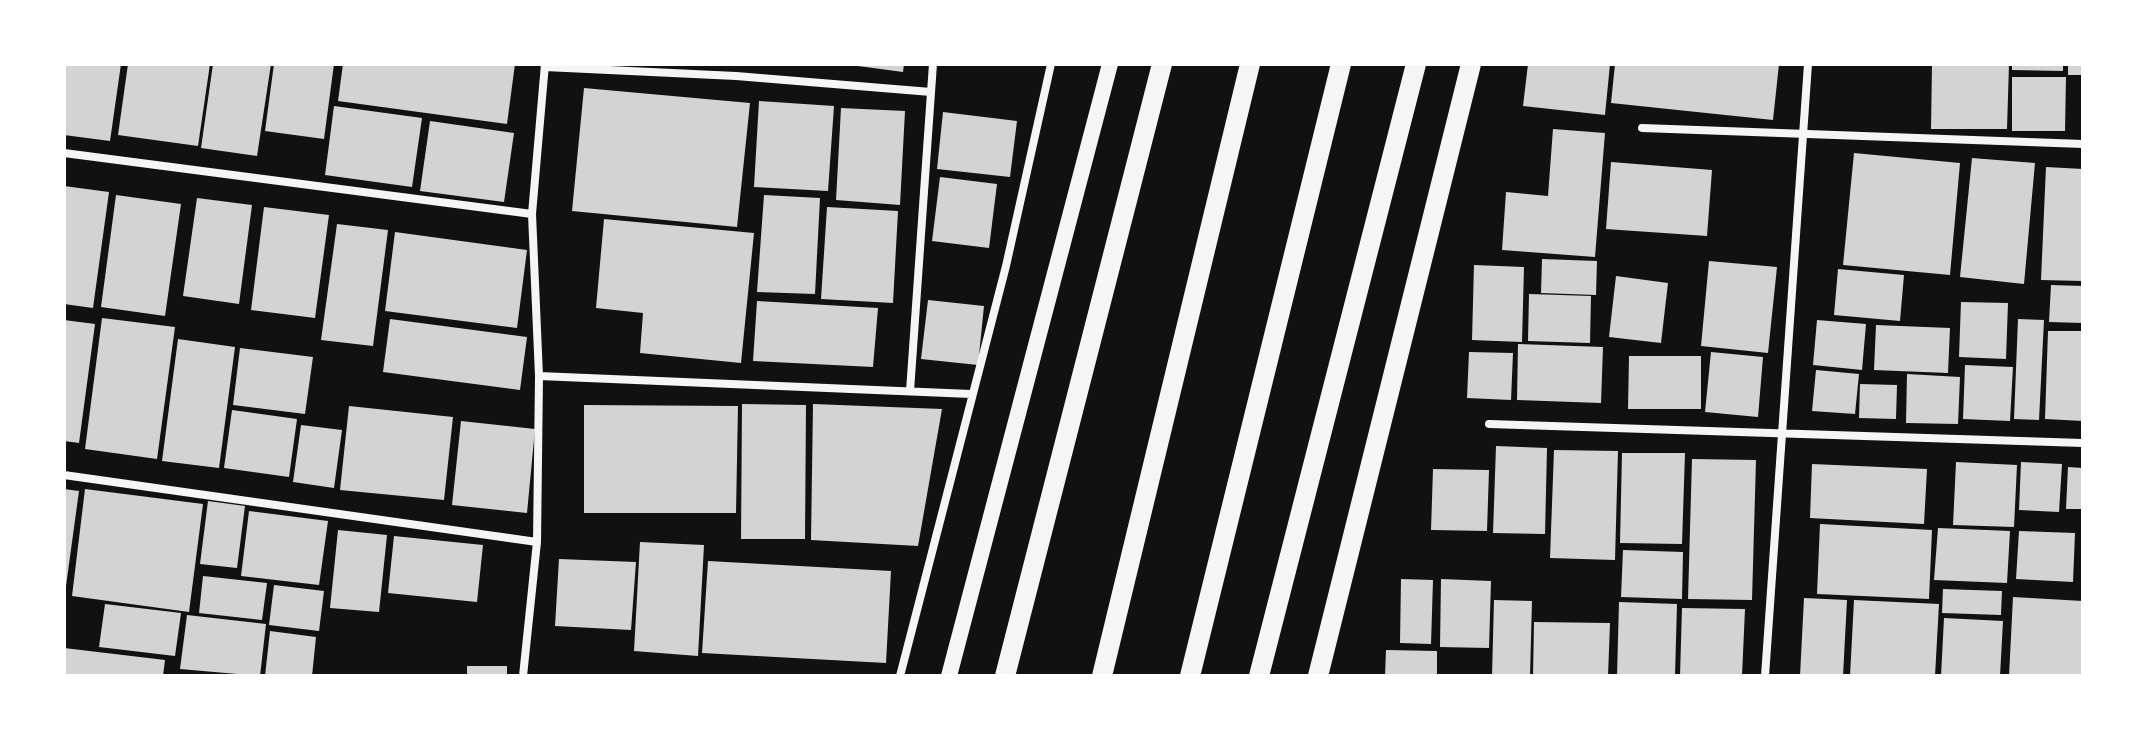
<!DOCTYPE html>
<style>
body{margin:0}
#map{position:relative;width:2147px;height:740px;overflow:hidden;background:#111;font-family:"Varela Round",sans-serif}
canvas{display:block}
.frame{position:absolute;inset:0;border:66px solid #fff;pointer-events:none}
</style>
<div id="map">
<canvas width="2147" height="740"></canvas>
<div class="frame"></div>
</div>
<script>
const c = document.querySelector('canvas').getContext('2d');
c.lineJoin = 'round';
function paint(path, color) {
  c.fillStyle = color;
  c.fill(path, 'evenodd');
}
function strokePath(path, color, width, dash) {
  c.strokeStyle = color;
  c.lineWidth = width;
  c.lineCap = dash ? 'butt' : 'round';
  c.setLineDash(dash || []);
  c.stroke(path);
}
paint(new Path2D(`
 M64 64H121L110 141 64 135Z
 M128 64H210L198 146 118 135Z
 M213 64H271L257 156 201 148Z
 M274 64H334L324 139 265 131Z
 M343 64H515L507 124 338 101Z
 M843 64H904L903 72Z
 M1528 64H1610L1605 115 1523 106Z
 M1615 64H1779L1773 120 1611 103Z
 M1932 64H2009L2007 129H1931Z
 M2012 64H2063V71L2012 70Z
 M2068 64H2083V75H2068Z
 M2012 77H2066L2065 131H2012Z
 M584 88 750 103 737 227 572 211Z
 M759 101 834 106 828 191 754 187Z
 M334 106 422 118 412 187 325 175Z
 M841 108 905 111 900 205 836 200Z
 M943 112 1017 121 1010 177 937 169Z
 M430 121 514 133 504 202 420 191Z
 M1553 129 1605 133 1595 257 1502 250 1506 192 1548 196Z
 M1854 153 1960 163 1950 275 1843 265Z
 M1972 158 2035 163 2024 284 1960 277Z
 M1611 162 1712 170 1707 236 1606 229Z
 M2046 167 2083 169V281L2041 280Z
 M940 177 997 184 989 248 932 241Z
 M64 186 109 192 93 308 64 304Z
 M116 195 181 204 165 316 101 307Z
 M764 195 820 198 815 294 757 292Z
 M197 198 252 205 239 304 183 296Z
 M264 207 329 215 315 318 251 310Z
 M827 207 898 211 893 303 821 299Z
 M604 219 754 233 741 363 640 353 643 313 596 308Z
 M337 224 388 230 373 346 321 340Z
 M395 232 527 250 517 328 385 311Z
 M1542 259 1597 261 1596 295 1541 293Z
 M1709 261 1777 267 1768 353 1701 346Z
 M1474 265 1524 267 1522 342 1472 340Z
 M1838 269 1904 275 1900 321 1834 315Z
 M1616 276 1668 283 1661 343 1609 337Z
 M2051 285 2083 286V323L2049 322Z
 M1529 294 1591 296 1590 343 1528 341Z
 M928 300 984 306 978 365 921 359Z
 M757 301 878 308 873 367 753 361Z
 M1961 302 2008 303 2006 359 1959 357Z
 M102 318 175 327 157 459 85 449Z
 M390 319 527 337 520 390 383 372Z
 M2018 319 2044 320 2039 420 2014 419Z
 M64 320 95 324 79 443 64 441Z
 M1817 320 1866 324 1862 370 1813 365Z
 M1876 325 1950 328 1948 373 1874 370Z
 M2048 331H2083V421L2045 419Z
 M178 339 235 347 219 468 162 461Z
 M1518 344 1603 347 1601 403 1517 400Z
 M240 348 313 357 305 414 233 405Z
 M1469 352 1513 353 1511 400 1467 398Z
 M1711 352 1763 357 1758 417 1705 412Z
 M1629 356H1701V409H1628Z
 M1965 365 2013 367 2010 421 1963 419Z
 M1816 370 1859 374 1855 414 1812 411Z
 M1907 374 1960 377 1958 424 1906 423Z
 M1860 384 1897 385 1896 419 1859 418Z
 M742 404 806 405 805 539H741Z
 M813 404 942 409 918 546 811 540Z
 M584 405 738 406 736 513H584Z
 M349 406 453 417 444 500 340 490Z
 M232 410 297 419 289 477 224 468Z
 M461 421 535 429 527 513 452 505Z
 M301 425 342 430 334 488 293 482Z
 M1496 446 1547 448 1545 534 1493 533Z
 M1554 450 1618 451 1615 560 1550 558Z
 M1622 453H1685L1682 544 1620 543Z
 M1692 459 1756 460 1752 600 1688 599Z
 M1956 462 2017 465 2014 527 1953 525Z
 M2021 462 2062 464 2059 512 2019 510Z
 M1812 464 1927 469 1924 524 1810 518Z
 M2068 467 2083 468V509H2066Z
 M1433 469 1489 470 1487 531 1431 530Z
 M64 489 79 491 66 586H64Z
 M85 489 203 504 189 612 72 596Z
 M208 501 245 506 237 568 200 564Z
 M249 511 328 521 319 585 241 576Z
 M1820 524 1932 530 1929 599 1817 594Z
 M1938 528 2010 531 2007 583 1934 580Z
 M338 530 387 535 379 612 330 608Z
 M2019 531 2075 533 2073 582 2016 579Z
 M394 536 483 545 477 602 388 593Z
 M640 542 704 545 698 656 634 651Z
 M1623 550 1683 552 1682 599 1621 597Z
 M559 559 636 562 631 630 555 626Z
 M708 561 891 571 886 663 702 653Z
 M203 576 267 583 262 620 199 613Z
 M1401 579 1433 580 1431 644 1400 643Z
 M1441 579 1491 581 1489 648 1440 647Z
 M274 585 324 591 319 631 269 625Z
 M1943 589 2002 591 2001 615 1942 613Z
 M2013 597 2083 601V676H2009Z
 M1804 598 1847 600 1843 676H1800Z
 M1494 600 1532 601 1530 676H1492Z
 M1854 600 1939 604 1935 676H1850Z
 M1619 602 1677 604 1675 676H1617Z
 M105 604 181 613 175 656 99 647Z
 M1682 608 1745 609 1742 676H1680Z
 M187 615 266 624 260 676 180 669Z
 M1944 618 2003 621 2000 676H1941Z
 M1534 622 1610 623 1608 676H1533Z
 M270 631 316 637 312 676H265Z
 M64 648 165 660 163 676H64Z
 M1386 650 1437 651V676H1385Z
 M467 666H507V676H467Z`), '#d3d3d3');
strokePath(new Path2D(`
 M545 67 736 76 931 92
 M1642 128 2083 144
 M64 153 532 214
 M539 376 971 394
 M910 391 933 64
 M1489 424 2083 443
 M64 475 537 542
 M523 676 537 542 539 376 532 214 545 64
 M900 676 1006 266 1051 64
 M1765 676 1808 64`), '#f5f5f5', 8);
strokePath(new Path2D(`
 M949 676 1110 64`), '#f5f5f5', 16);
strokePath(new Path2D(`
 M1005 676 1162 64
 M1102 676 1250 64
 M1190 676 1341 64
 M1259 676 1416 64
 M1318 676 1471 64`), '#f5f5f5', 20);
</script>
